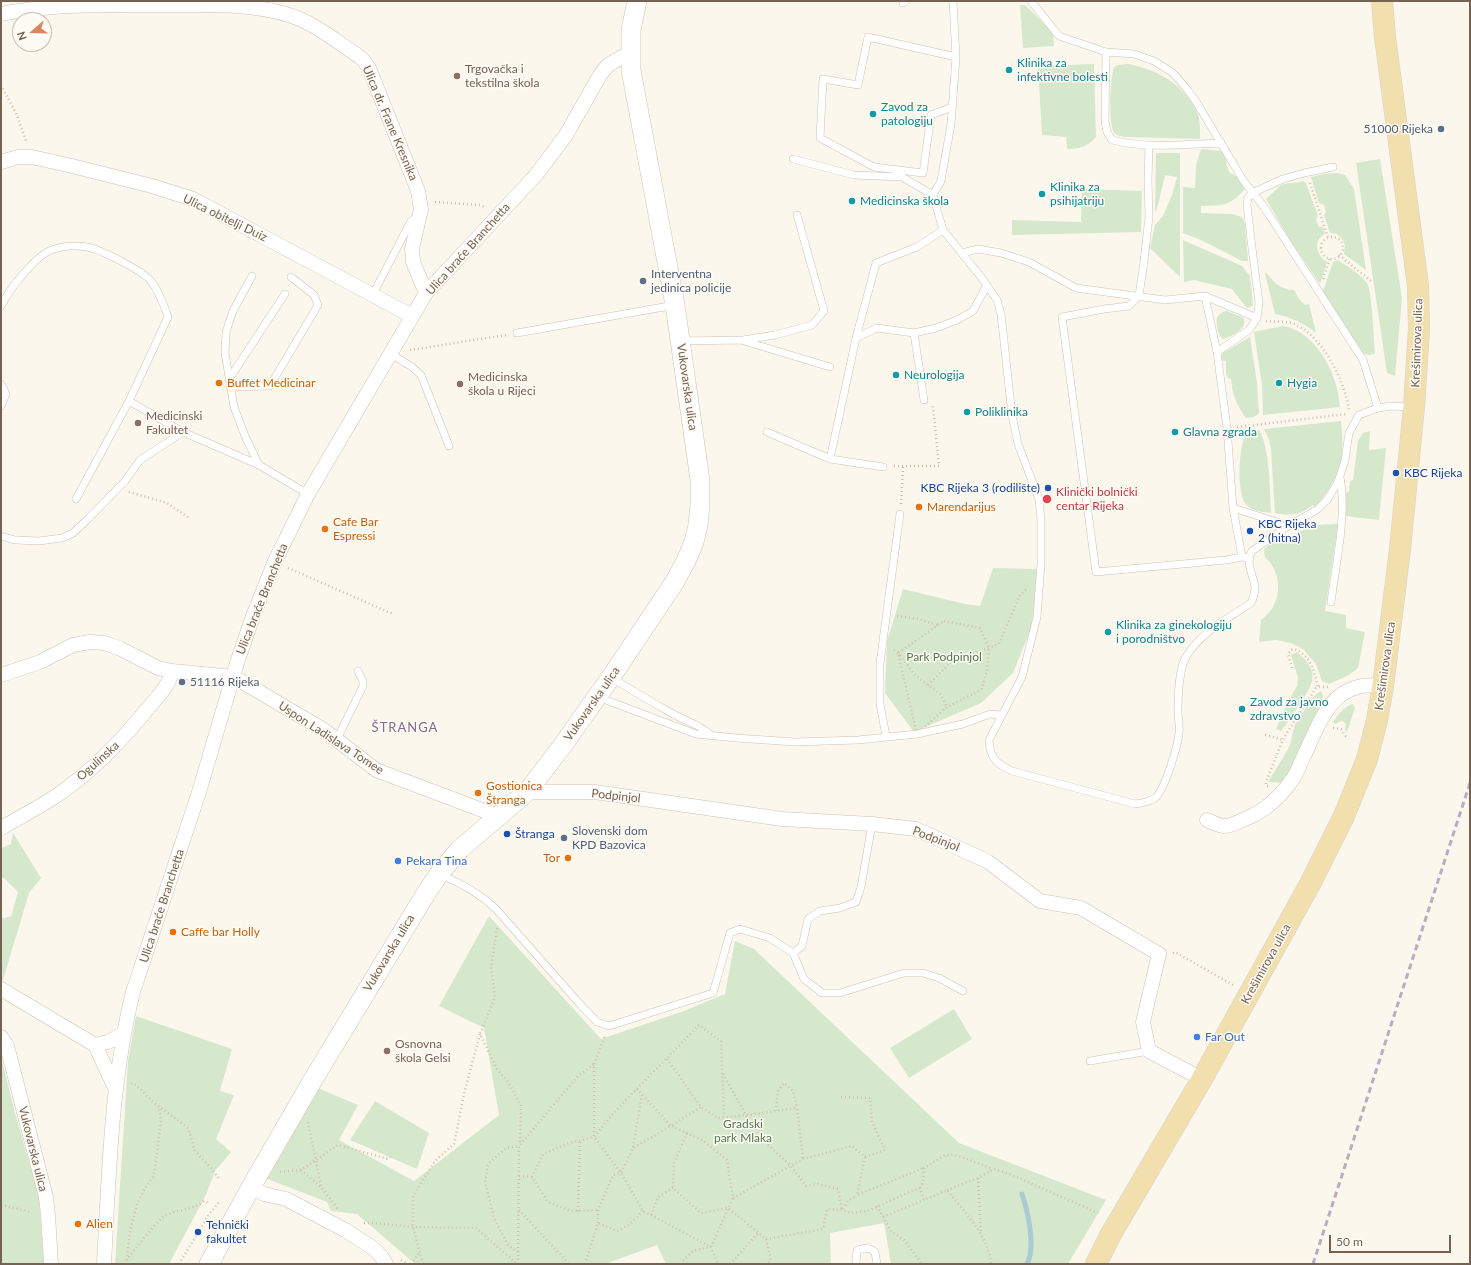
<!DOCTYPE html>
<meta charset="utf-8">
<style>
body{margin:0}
#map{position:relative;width:1471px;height:1265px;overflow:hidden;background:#fbf7ed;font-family:Lato,sans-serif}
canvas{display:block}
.frame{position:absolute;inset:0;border:2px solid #756252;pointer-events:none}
.north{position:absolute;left:12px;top:12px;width:40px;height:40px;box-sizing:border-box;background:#fefbf4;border:1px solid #c7beb3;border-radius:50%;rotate:250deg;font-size:11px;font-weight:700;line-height:16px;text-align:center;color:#756252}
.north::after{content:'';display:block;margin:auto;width:14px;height:18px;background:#d78661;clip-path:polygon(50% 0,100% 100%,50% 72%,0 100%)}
.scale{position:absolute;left:1329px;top:1235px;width:122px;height:18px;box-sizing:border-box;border:2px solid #756252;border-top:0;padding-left:5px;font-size:12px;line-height:14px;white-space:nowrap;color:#756252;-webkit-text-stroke:3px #fefbf4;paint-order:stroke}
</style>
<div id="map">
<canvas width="1471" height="1265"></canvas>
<div class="frame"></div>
<div class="north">N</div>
<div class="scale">50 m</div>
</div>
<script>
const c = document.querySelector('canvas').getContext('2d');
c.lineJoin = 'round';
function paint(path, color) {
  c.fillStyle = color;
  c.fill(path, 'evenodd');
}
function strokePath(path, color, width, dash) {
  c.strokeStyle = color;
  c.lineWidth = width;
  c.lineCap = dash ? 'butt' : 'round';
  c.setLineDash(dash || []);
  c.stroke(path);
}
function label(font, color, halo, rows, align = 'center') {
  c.font = font + ' Lato,sans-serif';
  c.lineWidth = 3;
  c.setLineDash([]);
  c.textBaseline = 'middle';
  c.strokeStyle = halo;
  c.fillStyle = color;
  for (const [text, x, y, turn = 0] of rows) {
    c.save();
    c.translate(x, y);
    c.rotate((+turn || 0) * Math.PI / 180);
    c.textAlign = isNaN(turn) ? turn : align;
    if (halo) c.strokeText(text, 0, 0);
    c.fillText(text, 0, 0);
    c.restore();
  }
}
paint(new Path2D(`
 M1020 5H1025L1053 32 1054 46 1023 48Z
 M1094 64 1096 137C1087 147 1080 149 1067 149L1066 137 1042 135 1038 66Z
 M1129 64C1153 69 1176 80 1191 101 1194 106 1198 112 1199 118 1200 125 1200 132 1200 139L1124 137 1117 135 1114 133C1108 119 1110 82 1114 67L1118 65Z
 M1201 149 1222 151 1225 154 1227 166 1229 172 1239 178 1245 189C1229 207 1223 205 1201 206V213L1232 214 1242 217 1245 224 1248 261H1242L1201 240 1183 233V187L1195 188 1196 165Z
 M1156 153H1180V277L1150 248 1155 225 1163 216 1172 195 1177 177 1165 175 1158 205 1155 213Z
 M1380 159 1402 298 1395 376 1387 373 1356 163Z
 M1337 173 1345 175 1354 189 1366 270 1344 254 1345 245C1342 238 1338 232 1330 233L1324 215 1326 212 1324 205 1319 203 1311 177 1324 174Z
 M1303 181 1306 183 1318 216 1316 220 1319 227H1323L1325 234C1312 240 1317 256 1327 262L1320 284 1290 240 1266 199 1281 185 1288 183H1296Z
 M1082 189 1142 191 1141 232 1012 235V220L1081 222Z
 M1183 240 1242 266 1250 276 1253 305 1248 308 1246 307 1232 289 1194 280 1184 282Z
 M1338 260C1348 267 1360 274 1367 283 1372 290 1374 342 1375 354L1369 355 1362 353 1323 291 1333 262Z
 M1266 272C1273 282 1281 290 1294 290L1300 300 1305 305 1309 304 1316 333C1304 323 1291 317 1275 314L1265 274Z
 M1227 311 1242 317 1244 319C1247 329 1231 337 1223 339 1217 335 1216 324 1217 317L1222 312Z
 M1283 326C1310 330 1329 360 1336 385 1338 392 1339 400 1340 407L1263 415 1262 385 1254 332Z
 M1250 337 1257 383 1259 413 1254 417 1246 418C1237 406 1232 394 1231 379L1228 378 1226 374V361H1223L1221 358 1223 353Z
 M1341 421C1342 431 1343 442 1342 452 1341 471 1328 494 1315 507L1313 505C1300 515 1290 516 1275 513L1271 449 1269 440 1264 429Z
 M1252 430H1259C1270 447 1270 492 1271 513 1262 512 1251 511 1245 503 1237 492 1238 443 1247 433 1248 431 1250 430 1252 430Z
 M1370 431 1369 450 1386 448 1379 520 1345 516V494L1349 491 1350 481 1353 480 1358 441 1363 433Z
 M1338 524 1325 611 1346 615V628L1365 632 1358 668 1349 675 1329 684 1322 681 1316 664 1303 649 1291 643 1276 640 1259 642 1261 620C1278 608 1283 586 1273 567 1269 558 1264 562 1264 549L1284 533 1288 539 1311 525Z
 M993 568 1037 569 1032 626 1013 673 981 703 914 732 885 693 887 641 903 589 965 604 980 606Z
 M1297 652C1321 672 1314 683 1299 705 1293 714 1288 723 1281 731L1276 729 1287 703 1297 686 1298 678 1291 655Z
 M1321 691 1323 696 1303 747 1283 783 1269 782V780C1275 770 1282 760 1288 749 1292 742 1292 733 1295 725 1299 718 1314 693 1321 691Z
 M1353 704 1355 708 1347 732 1345 729 1346 724 1344 722 1341 721 1335 724 1333 722C1337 716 1345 705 1353 704Z
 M13 833 41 878 29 893 3 980 1 979V919L11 916 18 892 4 878H1V848L11 844Z
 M489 916 601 1039 684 1011 725 994 735 941 754 949 959 1143 1106 1200 1068 1264H891L884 1223 830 1233 831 1264H666L657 1245 605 1264H414V1263L357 1214 331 1211 327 1202 265 1178 318 1088 358 1105 339 1140 414 1181 499 1115 484 1028 439 1006Z
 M954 1009 972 1039 909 1078 890 1048Z
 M136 1016 232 1049 220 1091 234 1095 216 1139 231 1152 215 1171 206 1195 169 1264H115L128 1061Z
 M1 1057 15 1113 39 1197 44 1264H1Z
 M375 1101 429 1133 417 1169 350 1140Z`), '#d5e8cc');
strokePath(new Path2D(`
 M1022 1194C1028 1212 1036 1247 1027 1264`), '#aacad4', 5);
const service = new Path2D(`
 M953 1 956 57 951 124 941 181 933 195 943 230 981 277 997 300 1001 314 1012 415 1018 444 1039 499 1041 521V563L1037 617 1022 677 989 740C990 759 997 764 1012 771L1135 804C1142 803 1149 802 1155 798 1165 790 1178 745 1179 733 1180 726 1178 718 1178 711 1178 698 1179 668 1186 657 1200 633 1228 618 1251 603 1254 597 1255 593 1255 587 1253 574 1245 563 1252 551L1285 528 1318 509 1327 500 1338 482 1345 460 1349 433 1359 415 1378 408 1363 360 1264 207 1243 180 1197 103 1187 89 1173 73 1154 61 1134 54 1106 52 1059 36 1031 1
 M903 3 906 1
 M1106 52 1105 121 1107 132 1112 140C1146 149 1187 144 1221 143
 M952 107 931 115 923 173 874 167 820 138 823 79 858 85 868 37 956 57
 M1149 145 1148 181 1149 217 1144 261 1139 296 1129 306 1104 309 1062 317 1096 572 1226 560 1242 557 1249 558
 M793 159 854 175 902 177 933 195
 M962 253 978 249 1001 253 1029 262 1076 288 1165 300 1205 296 1257 318
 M252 276 233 311 226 332 225 353 234 407 245 436 259 465
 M372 296 411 221 415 219H418
 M1205 296 1217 352
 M1 306C9 290 36 254 54 249 63 246 77 245 87 247 100 249 143 271 151 281 159 291 164 305 168 317L129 401 183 432
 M517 333 675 305
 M914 333 924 400
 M856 338 877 328 914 333 936 328 957 320 973 311 987 285
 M680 341 743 340 775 335 812 325 824 311 797 215
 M744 341 830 367
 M391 354 412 367 421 375 449 446
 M229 379 285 294
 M1 384 6 394 1 406
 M230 387 270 386 318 305 314 295 291 277
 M1378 408 1391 406 1412 407
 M767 432 830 459 883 467
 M830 459 856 338 876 263 917 247 943 230
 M76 499 129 401
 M1233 508 1277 522 1285 528
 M1 536 15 540 39 541 62 538 73 533 89 518 125 481 140 460 183 432 259 465 308 494
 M1242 557 1233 508 1227 428 1217 352 1249 330 1257 318 1259 303 1251 240 1247 205 1248 198 1252 193 1283 179 1304 173 1333 167
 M1331 602C1336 563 1347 515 1340 477
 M611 677C632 691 654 703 675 715 688 722 700 725 711 735
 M598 697 696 734 736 738 795 742 858 740 917 734 963 724 990 714 1001 715
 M886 736 880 704V663L900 514
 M337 739 363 686V681L358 671
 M441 875C461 883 479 893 495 908L579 1003 597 1022 609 1026 713 993 730 933 740 929 770 938 793 953 802 946 808 919 820 911 840 908 856 902 861 887 872 824
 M793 953 804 979 822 993H840L904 973H923L939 978 963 991
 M1090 1061 1149 1051
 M856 1264 857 1250C864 1248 869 1247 875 1252L877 1264`);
const minor = new Path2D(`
 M1 14C56 3 113 5 168 5 208 5 250 3 289 15 315 23 337 42 360 57L364 61 369 68 418 191 421 209 412 249 413 262 426 293
 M1 162 18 157H32L72 166 152 186 193 199 412 316
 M1 675 40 662 73 645 90 642 104 643 119 648 158 668 172 671 234 677 324 730 376 770 498 816
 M527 792H595L782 819 872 824 916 829 987 861 1040 901 1081 908 1159 954 1143 1022 1149 1051 1202 1079
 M1207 820C1212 822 1219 826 1224 826 1232 826 1240 821 1247 818 1267 810 1282 795 1294 777 1298 771 1300 764 1303 758 1321 720 1332 679 1383 686
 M1 828C21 817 41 806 59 794 94 770 123 739 149 707 158 696 170 685 172 671
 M1 989 95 1045 108 1042 123 1034
 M1 1037 7 1046 46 1197 48 1215 51 1264
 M95 1045 115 1088
 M251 1187 264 1194 286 1199 345 1230 373 1248 381 1256 386 1264
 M104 1264C109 1173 111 1081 133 992L199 792 237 663 253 616 275 561 308 494 426 293 536 175 566 135 600 75 608 65 622 57 630 56`);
const secondary = new Path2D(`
 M209 1264 251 1187 311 1083 425 895 439 874 460 849 527 792 563 745 611 677 674 583 686 561 694 542 698 525 700 504V480L675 305 631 70V30L637 1`);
const primary = new Path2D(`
 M1096 1264 1111 1234 1202 1079 1310 884 1344 816 1367 759 1377 720 1383 686 1400 549 1414 407 1419 329 1418 286 1385 37 1382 1`);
strokePath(service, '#cdc1b4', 8);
strokePath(minor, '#cdc1b4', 15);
strokePath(secondary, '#cfc2b1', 20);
strokePath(primary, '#d8d3cf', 22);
strokePath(new Path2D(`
 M1 85 16 113 27 143
 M1310 183 1328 238
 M435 202 480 205 485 207
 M1321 248a11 11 0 1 1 22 0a11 11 0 1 1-22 0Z
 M1339 255 1371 281
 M1323 279 1330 258
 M1266 321C1274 322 1284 321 1291 323 1321 332 1345 381 1349 410
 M410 350 506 335
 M1237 427 1347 414
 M894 466H939L933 406
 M129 492 167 503 189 518
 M901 504 903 466
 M288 568 393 614
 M897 616 918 619 937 625
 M944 621 980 628 989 648 987 671 981 690 947 707 917 734 898 653Z
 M894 650 898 653 915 675 940 694 947 707
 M1292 668 1288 654 1291 650 1294 649C1311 655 1314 671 1318 687
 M928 685 951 662 999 644 1020 595 1028 588
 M1333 728 1341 729 1346 736 1349 737
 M1265 735 1283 740
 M1268 786H1266V782L1284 737 1316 688 1319 687H1328
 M497 928 491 967 495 997 480 1034 497 1069 508 1082 521 1105 520 1144
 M1173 953 1175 952 1233 985
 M667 1059 701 1107 717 1118 746 1115 797 1108 803 1159
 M723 1074 746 1115 767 1144 791 1166 806 1186 818 1184 838 1189 842 1210 848 1201 857 1195
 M131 1083 136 1085 153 1102 188 1128 195 1151 210 1167 220 1180
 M637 1089 671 1126 701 1107
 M841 1097 870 1098 872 1122 885 1150 865 1157
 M776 1111 778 1091 784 1083 793 1091 797 1108
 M308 1122 321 1186
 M687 1133 674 1163 673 1188 701 1213 728 1208 766 1239 771 1261 765 1264
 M633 1147 642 1095
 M301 1170 321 1187 338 1209
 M280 1172 301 1170 338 1145 388 1159 390 1157
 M519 1176 532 1177 548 1202 571 1211 598 1210
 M532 1177 543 1154 569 1143 594 1137 618 1108 699 1025 721 1041 724 1117
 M978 1178 981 1234
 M920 1188 923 1183 924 1168 945 1155H952L959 1156 993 1169
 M947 1190 978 1178 994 1169 1012 1175 1098 1213
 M733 1198 803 1159 852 1146 865 1157 857 1195 924 1168
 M1 1205 32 1212
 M877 1206 891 1231 904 1240 922 1264
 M519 1210 569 1264
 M578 1211 580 1140
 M651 1215 658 1197 673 1188
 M883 1217 924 1200
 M364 1223H375L413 1227 476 1228 517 1264
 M598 1223V1210L613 1175 621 1173 633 1148 671 1126 702 1140 727 1160 733 1198 711 1247 643 1211 621 1173 594 1137V1064L605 1036
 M766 1239 823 1229 827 1209 842 1210 851 1213 868 1211 914 1190 920 1188 924 1200 947 1190C963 1210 990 1238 991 1264
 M518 1252 508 1245 494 1218 485 1182 488 1164 506 1148 519 1146
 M126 1260C133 1252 159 1218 166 1215 179 1209 191 1211 204 1201L208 1203
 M401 1260 408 1264
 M126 1264 130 1231 137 1204 145 1188 153 1177 155 1169 161 1121 159 1106
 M179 1264 210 1213 220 1201
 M411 1264 420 1252
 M423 1264 413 1227V1196L435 1161 454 1144 464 1094 480 1034
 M518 1264 519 1146 578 1076 594 1064
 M585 1264 598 1223 617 1231 629 1225 643 1211
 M683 1264 682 1262 694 1250 711 1247 718 1264
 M730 1264 758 1233`), '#d3beaa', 2.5, [1, 3]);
strokePath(service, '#fff', 7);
strokePath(minor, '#fff', 14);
strokePath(secondary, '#fff', 19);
strokePath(primary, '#f2dfae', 21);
strokePath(new Path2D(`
 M1313 1264 1470 783`), '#bcabc5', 3, [6, 4]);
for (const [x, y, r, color] of [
 [1009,70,4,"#0f9aa8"],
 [457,76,4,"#8d6e63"],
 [873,114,4,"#0f9aa8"],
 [1441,129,4,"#5c6f8a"],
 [1042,194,4,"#0f9aa8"],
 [852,201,4,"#0f9aa8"],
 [643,281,4,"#5c6f8a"],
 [896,375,4,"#0f9aa8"],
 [219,383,4,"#e8710a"],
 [1279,383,4,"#0f9aa8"],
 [460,384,4,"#8d6e63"],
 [967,412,4,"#0f9aa8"],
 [138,423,4,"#8d6e63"],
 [1175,432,4,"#0f9aa8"],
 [1396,473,4,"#1a4fb4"],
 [1048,488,4,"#1a4fb4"],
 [1047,499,5,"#e0444e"],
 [919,507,4,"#e8710a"],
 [325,529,4,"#e8710a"],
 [1250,531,4,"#1a4fb4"],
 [1108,632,4,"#0f9aa8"],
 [182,682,4,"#5c6f8a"],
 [1242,709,4,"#0f9aa8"],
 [478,793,4,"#e8710a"],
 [507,834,4,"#1a4fb4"],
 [564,838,4,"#5c6f8a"],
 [568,858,4,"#e8710a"],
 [398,861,4,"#3f7fe0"],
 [173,932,4,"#e8710a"],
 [1197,1037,4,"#3f7fe0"],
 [387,1051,4,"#8d6e63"],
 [78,1224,4,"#e8710a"],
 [198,1232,4,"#1a4fb4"]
]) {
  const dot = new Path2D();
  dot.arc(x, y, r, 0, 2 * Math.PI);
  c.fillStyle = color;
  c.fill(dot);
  strokePath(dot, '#fefbf4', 1.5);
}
label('12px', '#0d838f', '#fefbf4', [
 ["Klinika za",1017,63],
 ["infektivne bolesti",1017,77],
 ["Zavod za",881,107],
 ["patologiju",881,121],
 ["Klinika za",1050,187],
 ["psihijatriju",1050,201],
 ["Medicinska škola",860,201],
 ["Neurologija",904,375],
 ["Hygia",1287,383],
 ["Poliklinika",975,412],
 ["Glavna zgrada",1183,432],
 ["Klinika za ginekologiju",1116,625],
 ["i porodništvo",1116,639],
 ["Zavod za javno",1250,702],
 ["zdravstvo",1250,716]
], 'left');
label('12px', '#785e54', '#fefbf4', [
 ["Trgovačka i",465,69],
 ["tekstilna škola",465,83],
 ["Medicinska",468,377],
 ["škola u Rijeci",468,391],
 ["Medicinski",146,416],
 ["Fakultet",146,430],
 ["Osnovna",395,1044],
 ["škola Gelsi",395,1058]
], 'left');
label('12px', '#756252', '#fefbf4', [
 ["Ulica dr. Frane Kresnika",390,123,67],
 ["Ulica obitelji Duiz",225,218,26],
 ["Ulica braće Branchetta",468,249,-48],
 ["Krešimirova ulica",1417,343,-88],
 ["Vukovarska ulica",687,387,82],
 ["Ulica braće Branchetta",262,599,-68],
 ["Krešimirova ulica",1385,666,-82],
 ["Vukovarska ulica",592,704,-55],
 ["Uspon Ladislava Tomee",331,738,33],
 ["Ogulinska",98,761,-42],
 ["Podpinjol",616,796,6],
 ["Podpinjol",936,839,21],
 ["Ulica braće Branchetta",162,906,-72],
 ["Vukovarska ulica",389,953,-59],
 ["Krešimirova ulica",1266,964,-61],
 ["Vukovarska ulica",33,1149,76]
]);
label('12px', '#4e5e75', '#fefbf4', [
 ["51000 Rijeka",1433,129,"right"],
 ["Interventna",651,274],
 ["jedinica policije",651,288],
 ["51116 Rijeka",190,682],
 ["Slovenski dom",572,831],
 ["KPD Bazovica",572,845]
], 'left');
label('12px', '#c56008', '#fefbf4', [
 ["Buffet Medicinar",227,383],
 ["Marendarijus",927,507],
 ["Cafe Bar",333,522],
 ["Espressi",333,536],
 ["Gostionica",486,786],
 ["Štranga",486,800],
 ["Tor",560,858,"right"],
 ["Caffe bar Holly",181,932],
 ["Alien",86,1224]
], 'left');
label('12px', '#164399', '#fefbf4', [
 ["KBC Rijeka",1404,473],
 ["KBC Rijeka 3 (rodilište)",1040,488,"right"],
 ["KBC Rijeka",1258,524],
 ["2 (hitna)",1258,538],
 ["Štranga",515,834],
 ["Tehnički",206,1225],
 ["fakultet",206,1239]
], 'left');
label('12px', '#be3a42', '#fefbf4', [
 ["Klinički bolnički",1056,492],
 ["centar Rijeka",1056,506]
], 'left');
label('12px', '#54794b', '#fefbf4', [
 ["Park Podpinjol",944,657],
 ["Gradski",743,1124],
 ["park Mlaka",743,1138]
]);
label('12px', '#366cbe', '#fefbf4', [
 ["Pekara Tina",406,861],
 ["Far Out",1205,1037]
], 'left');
c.letterSpacing = '1px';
label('13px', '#876a8f', '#fefbf4', [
 ["ŠTRANGA",405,728]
]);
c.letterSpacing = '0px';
</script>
